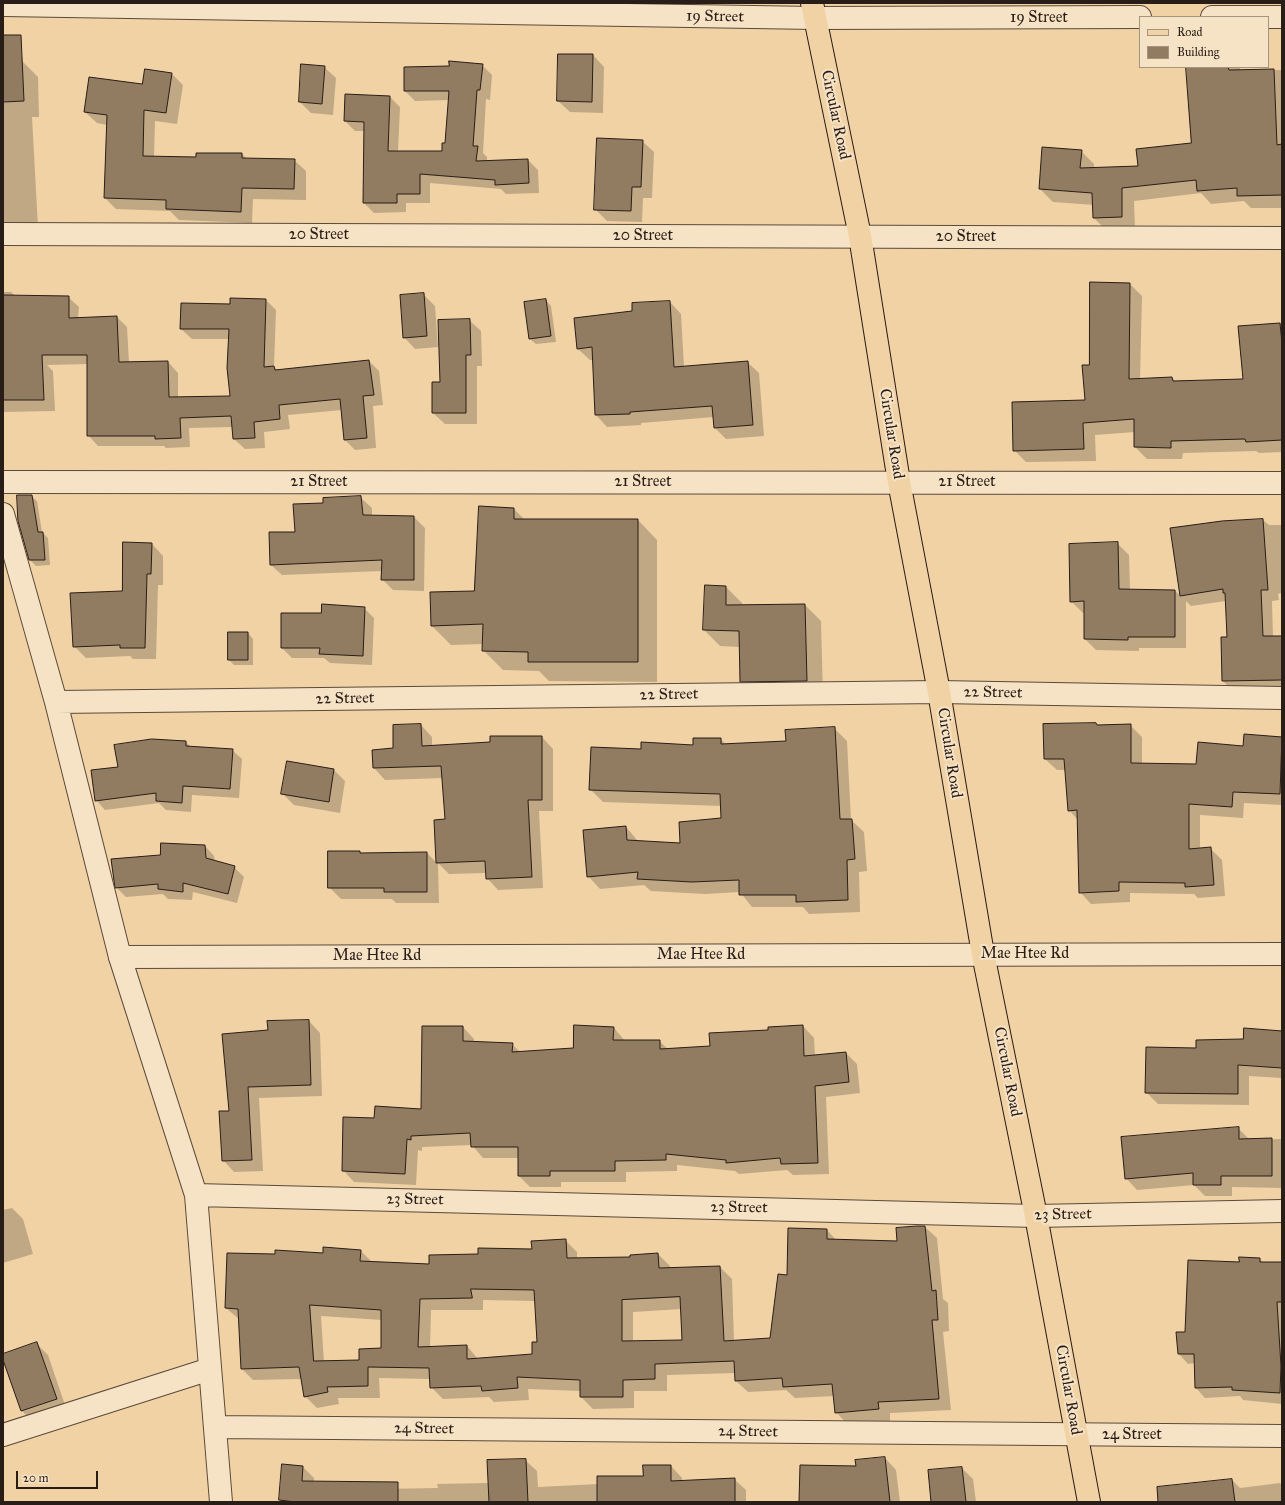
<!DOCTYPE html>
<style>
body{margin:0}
#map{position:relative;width:1285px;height:1505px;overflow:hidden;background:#f1d2a5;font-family:"IM FELL Great Primer",serif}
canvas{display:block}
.frame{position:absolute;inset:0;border:4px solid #291d17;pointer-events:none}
.legend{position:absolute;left:1139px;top:16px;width:130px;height:52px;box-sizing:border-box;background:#f6e2c4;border:1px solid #a4937f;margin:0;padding:5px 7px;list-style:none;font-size:12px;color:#291d17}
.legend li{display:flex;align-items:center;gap:8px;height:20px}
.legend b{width:20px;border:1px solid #a4937f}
.scale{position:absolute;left:16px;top:1471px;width:82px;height:18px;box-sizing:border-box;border:2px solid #291d17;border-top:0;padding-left:5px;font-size:12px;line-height:14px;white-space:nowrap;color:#291d17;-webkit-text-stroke:3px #f6e2c4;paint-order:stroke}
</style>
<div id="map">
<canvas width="1285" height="1505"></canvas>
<div class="frame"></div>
<ul class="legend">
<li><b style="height:5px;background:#f1d2a5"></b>Road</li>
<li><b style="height:11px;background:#917b61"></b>Building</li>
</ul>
<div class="scale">20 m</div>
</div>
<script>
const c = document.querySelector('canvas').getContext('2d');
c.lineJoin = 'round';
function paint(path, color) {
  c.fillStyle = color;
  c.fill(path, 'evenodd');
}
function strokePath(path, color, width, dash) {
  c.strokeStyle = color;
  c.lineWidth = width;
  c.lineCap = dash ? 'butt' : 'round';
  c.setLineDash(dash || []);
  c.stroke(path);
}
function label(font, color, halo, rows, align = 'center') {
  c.font = font + ' "IM FELL Great Primer",serif';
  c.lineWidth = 4;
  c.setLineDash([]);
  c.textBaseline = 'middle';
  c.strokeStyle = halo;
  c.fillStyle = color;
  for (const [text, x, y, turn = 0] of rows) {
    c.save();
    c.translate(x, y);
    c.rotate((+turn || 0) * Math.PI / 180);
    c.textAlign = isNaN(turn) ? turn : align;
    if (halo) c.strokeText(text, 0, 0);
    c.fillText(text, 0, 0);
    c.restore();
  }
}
paint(new Path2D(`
 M559 55H593L604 67 603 113 570 112 558 101Z
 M22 61 38 77 39 117H32L38 227 3 228V62Z
 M482 65 492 75 490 100 486 99 483 153 487 157V161L528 160 538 170 539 193 506 194 501 189 430 183V203H406V212L374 213 364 203V131H355L345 121 346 95 390 97 400 107 398 152H443L446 144 449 100 415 101 405 91Z
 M324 67 336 78 333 115 311 113 300 102Z
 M1187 67H1240V71L1282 70V208H1251L1244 201 1211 204 1201 193 1134 201 1135 230 1107 231 1094 218V205L1053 202 1040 189 1081 151 1094 164V169L1139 167 1192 144Z
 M172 74 183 85 177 124 155 121 154 157 197 158V154H242L247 159 294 160 306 171V200L253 199 252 223 179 220 170 211 116 209 105 198 107 125 97 123 85 112Z
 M642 141 654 152 652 198H643L642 222 607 221 595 209Z
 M1130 284 1142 296 1140 380 1172 378 1176 382 1244 380 1239 327 1282 323V452L1259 453 1256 451 1183 453 1182 459H1147L1135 447V432L1095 435 1096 461 1026 462 1014 450 1086 401 1090 366Z
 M3 292H11L15 296 68 297 79 307 78 318 117 317 127 327 129 363 168 362 178 373V398L231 396 229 339H192L181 329 230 305 266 300 276 310 274 367 277 370 369 361 379 371 383 405 373 406 376 448 355 450 345 440 342 410 288 415 290 429 264 432 265 448 245 449 234 439 233 427 189 428 190 447 166 448 164 446H98L88 435V364L47 365 53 371 55 411 3 412Z
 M423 294 435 306 438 347 415 349 404 337Z
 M546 300 551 306 556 342 536 344 530 339 525 303Z
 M670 302 681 314 684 367 747 362 759 373 764 436 726 439 715 428 714 417 641 423V425L607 427 596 415 593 360H590L578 349 633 312Z
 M469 320 481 331 482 366H477V424H445L433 413 441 383Z
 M31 496 37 501 42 532 48 538 50 565 36 566 30 560Z
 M361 498 372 508V517H414L425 528 424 591 393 590 382 579V571L282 575 271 565 296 533 324 504Z
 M514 509 525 520H638L657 540V682L549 681 539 671 503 670 483 650 484 644 451 645 432 626 475 592Z
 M1263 520 1269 525H1282V593L1278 594 1279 600 1272 601 1273 637H1282V691L1234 692 1223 681 1228 638 1226 601 1191 606 1186 601V648H1139V651L1096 650 1085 639V613H1083L1071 601 1117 543 1129 555 1130 590 1175 591 1181 596 1171 529Z
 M152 544 163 556V585H158L156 659H133L130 656 86 658 74 646 123 592Z
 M726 587 742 603V606L805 605 821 621 823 697 757 698 741 681 740 647 720 646 704 630Z
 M364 608 374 618 372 665 330 663 324 658H292L282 648 322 614Z
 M248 633 253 639V665H234L229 660Z
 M421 725 432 737V747L542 737 553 749V811H539L543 888 498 890 487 878 486 873 449 874 438 863 439 903H396L392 899H341L329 887 360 852 361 854 427 853 437 863 435 821 446 820 443 778 385 780 374 768 373 751 394 749Z
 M1044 725H1130L1142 737V764L1197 765 1244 747V735L1282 737V805L1244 803 1243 818 1200 815V849L1210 848 1222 860 1225 896 1198 898 1194 894 1130 893V902L1091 904 1080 892 1078 820 1069 810 1066 770H1057L1045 759Z
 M834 728 847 741 851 820 864 832 867 871 859 872 860 912 809 914 803 907H752L740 892 705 894 651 891 644 885 600 889 588 876 626 827 638 841 681 844 722 819V806L603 802 590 789 642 750 694 746 721 739 726 745 787 742Z
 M186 742 191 747 232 750 242 759 239 798 192 795 191 812 166 810 159 803 105 810 96 800 119 768Z
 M287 762 334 770 345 781 340 813 294 805 282 793Z
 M205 846 214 856 215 862 234 867 244 877 237 903 193 892 192 900 168 899 163 894 126 897 116 887 161 855Z
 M309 1021 320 1033 322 1096 259 1098 263 1171 234 1172 223 1160 230 1112 269 1031Z
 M803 1026 814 1038 815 1056 846 1053 857 1064 860 1093 826 1097 829 1174 793 1175 787 1170 739 1174 735 1171 677 1165V1171L626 1172V1182H561V1187H530L519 1176V1158H483L472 1145 422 1147V1151L418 1150 416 1185 354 1182 343 1170 375 1119 422 1110 463 1027 474 1039V1042L512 1044 521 1053 574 1049 614 1028 625 1041H659L668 1049 711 1047 769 1031Z
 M1282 1032V1078L1249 1076V1105L1158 1104 1146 1092 1197 1049Z
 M1238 1128 1250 1140 1282 1139V1188L1232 1187V1196H1205L1194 1185 1137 1190 1126 1178Z
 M12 1208 23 1219 33 1254 3 1263V1210Z
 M925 1227 937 1238 943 1299 948 1303 949 1331 943 1332 951 1410 890 1413V1421L847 1424 836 1412 834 1396 795 1398 786 1390 748 1392 736 1381V1373L667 1375V1391H634V1408L593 1409 581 1397V1391L528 1389 529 1400 494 1402 489 1397 443 1399 431 1387V1379L379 1378 380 1398H338L339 1404 317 1408 305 1396 302 1379 253 1380 242 1369 240 1320 226 1308 276 1255 324 1254 361 1251 373 1263 430 1265 479 1255 533 1250 565 1240 577 1252V1259L631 1258 658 1254 670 1266V1269L720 1267 732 1279 734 1342 771 1339 788 1276 827 1230 837 1241 898 1242ZM483 1300 536 1301 538 1343 533 1355 478 1359 467 1346 430 1348 431 1310H483ZM682 1309 683 1341 633 1342V1312ZM321 1316 382 1320V1349L360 1361 324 1362Z
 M1260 1259 1263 1263H1282V1404L1243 1400 1240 1396 1205 1398 1196 1388 1195 1363 1188 1364 1179 1354 1186 1333 1240 1263Z
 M36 1343 48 1355 67 1411 33 1422 22 1411 3 1355Z
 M885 1458 896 1470 900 1502H800L857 1467Z
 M525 1460 537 1471 538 1487 598 1484 644 1477 671 1466 682 1478V1481L734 1479 746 1490V1502H282L280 1500 303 1467 314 1478V1482L378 1489 438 1488 437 1484 489 1483Z
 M962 1468 973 1479 976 1502H932Z
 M1232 1480 1240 1488 1280 1483 1282 1485V1502H1185Z`), '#0003');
const building = new Path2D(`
 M3 35H21L24 101 3 102Z
 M558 54H593L592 102 557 101Z
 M449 61 483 64 480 90H477L473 146H478L476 161 528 159 529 183 495 185V180L420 174V194H397V203H363L364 122 344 121 345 94 390 96 388 151H442V143H445L449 91H404V67L449 66Z
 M301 64 325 66 322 104 299 102Z
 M1186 67H1228L1229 70 1274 69 1277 145 1282 144V195L1237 196V188L1197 191 1196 180 1122 188V217L1093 218 1092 193 1039 189 1042 147 1082 150 1080 168 1138 166 1136 149 1191 143Z
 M145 69 172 73 166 113 144 110 143 156 196 157V153H242V158L295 159 294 189 242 188 241 212 166 209V200L104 198 107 115 84 112 89 77 142 84Z
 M597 138 643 140 641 187H632L631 211 594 210Z
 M1090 282 1130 283 1129 379 1172 377 1173 381 1243 379 1238 326 1280 323 1282 343V440L1246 442 1245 439 1171 441V448L1134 447V419L1083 423 1084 449 1013 451 1012 402 1085 400 1082 365H1089Z
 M424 293 427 336 403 338 400 295Z
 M3 295 69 296V318L117 316 119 362 168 361 169 397 230 396 227 368 229 329H180L181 303 230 304V298L266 299 264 367 274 366 275 370 369 360 374 395 363 396 367 438 344 440 340 399 279 405 280 419 254 422 255 438 233 439 231 416 180 418 181 438 155 439V436H87V355H42L44 400H3Z
 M546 299 551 336 529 339 524 302Z
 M670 301 674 367 748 361 753 425 714 428 712 406 630 412V414L595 415 592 347 577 349 574 318 632 311V303Z
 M470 319 471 355H466V413H432V382H440L438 320Z
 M17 495H32L38 532H43L45 560H29L18 521Z
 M361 496 363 515 414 516V580H381L382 560 270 565 269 532H295L293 504 323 503V498Z
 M479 506 514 508V519H638V662H528V652L482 651 483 624 431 626 430 592 474 591Z
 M1263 519 1268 590H1261L1263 636H1282V680L1222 681 1221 637H1227L1225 593H1223V589L1180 596 1170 528 1222 521Z
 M123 542 152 543 151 574H147L145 648H120V645L73 647 70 593 122 591Z
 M1118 542 1119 589 1175 590V637H1128V640L1084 639V601L1070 602 1069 544Z
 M705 585 726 586V605L805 604 807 681 740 682 739 631 703 630Z
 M322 604 365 607 363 656 319 654 320 648H281V613H321Z
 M228 632H248V660H228Z
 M1096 723 1097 725 1131 724V763L1196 764 1198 742 1243 746 1244 734 1282 737 1280 794 1233 792 1232 807 1189 804V849L1211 847 1214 885 1185 887V883L1119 882V891L1079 893 1077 810 1068 811 1064 759H1044L1043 724Z
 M421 724 422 746 490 742V736H542V800H528L532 877 486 879 485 861 436 863 434 820 445 819 441 766 373 768 372 750 393 748V725Z
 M835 727 840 819H852L855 859 847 860 848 900 796 902V895H739V880L692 882 637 879 638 872 587 877 583 830 626 826 627 840 680 843 679 822 721 818 720 794 589 790 591 747 641 749V742L693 745V738H721V744L786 741 785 730Z
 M152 739 186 741V746L233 749 230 789 183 786 182 803 156 801V793L95 801 91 770 118 767 114 745Z
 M287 761 334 769 329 802 281 794Z
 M161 843 205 845 206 858 235 866 228 894 183 883V892L158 889V884L115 888 111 859 160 855Z
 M328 851H360V853L427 852V892H384V888H328Z
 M309 1020 311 1085 248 1087 252 1160 222 1161 219 1111H229L222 1034 268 1030 267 1021Z
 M574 1025 614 1027 613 1040H660V1049L710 1046 709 1033 768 1030V1027L803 1025 804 1056 846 1052 849 1082 815 1086 818 1163 781 1164 780 1158 726 1163V1160L666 1154V1160L615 1161V1171H550V1176H518V1147H471L470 1133 411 1136V1140L407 1139 405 1174 342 1171 343 1117 374 1118 375 1106 421 1109 422 1026H463V1041L513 1043 512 1052 573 1048Z
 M1244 1028 1282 1031V1068L1238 1065V1094L1145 1093 1146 1047 1196 1048V1040L1243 1039Z
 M1239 1127V1139L1272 1138V1176H1221V1185H1193V1173L1125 1179 1121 1137Z
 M917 1226H925L932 1291 936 1290 938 1320H932L939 1399 878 1402 879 1409 835 1413 832 1384 783 1387 782 1378 735 1381 734 1361 655 1364V1379L623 1380V1397H580V1380L517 1377 518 1388 482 1391 481 1386 430 1388 429 1368 368 1367V1386L327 1387 328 1392 304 1397 299 1367 241 1369 238 1309 225 1308 227 1253 275 1254V1250L323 1253V1247L361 1250 360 1261 429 1264V1255L478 1254V1248L532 1249 531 1241 566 1239 567 1258 630 1257V1255L658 1253 659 1268 720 1266 724 1341 770 1338 778 1274 787 1275 788 1228 827 1229V1239L897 1241 896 1228ZM471 1289 534 1290 537 1342H532V1354L467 1359V1345L418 1347 420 1299 472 1298ZM680 1297 682 1340 622 1341V1300ZM310 1305 381 1310V1348L359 1349V1360L314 1361Z
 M1239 1257 1260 1258V1262H1282V1302H1277L1281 1366 1280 1393 1232 1390V1387L1195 1388 1194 1354H1178L1176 1332H1185L1188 1260 1239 1262Z
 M37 1342 57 1399 21 1411 3 1360V1354Z
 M885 1457 890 1502H799L800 1465 856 1466 855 1460Z
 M526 1459 528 1502H489L487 1460Z
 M282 1464 303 1466 302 1481 398 1482V1502H295L279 1500Z
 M643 1465H671V1481L735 1478V1502H597V1476H643Z
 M962 1467 966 1502H931L928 1470Z
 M1232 1479 1235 1502H1158L1157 1487Z`);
paint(building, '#917b61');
strokePath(building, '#291d17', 1);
const minor = new Path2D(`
 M3 5 815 18 1140 17
 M1212 17H1282
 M3 234 1282 238
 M3 482 1282 483
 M3 514 56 702 120 957 196 1195 221 1502
 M56 702 939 692 1282 698
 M196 1195 1036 1216 1282 1211
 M215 1427 1282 1436
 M3 1435 210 1369`);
const tertiary = new Path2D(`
 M120 957 1282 954`);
const primary = new Path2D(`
 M812 3 860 236 899 482 939 692 983 954 1036 1216 1089 1502`);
strokePath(minor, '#5b4a3a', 24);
strokePath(tertiary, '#5b4a3a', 24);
strokePath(primary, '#291d17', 24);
strokePath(minor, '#f6e2c4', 22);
strokePath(tertiary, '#f6e2c4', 22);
strokePath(primary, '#f1d2a5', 22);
label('16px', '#291d17', '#f6e2c4', [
 ["19 Street",715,17,1],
 ["19 Street",1039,18],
 ["Circular Road",835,115,78],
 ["20 Street",319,235],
 ["20 Street",643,236],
 ["20 Street",966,237],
 ["Circular Road",891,434,81],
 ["21 Street",319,482],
 ["21 Street",643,482],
 ["21 Street",967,482],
 ["22 Street",993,693,1],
 ["22 Street",669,695,-1],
 ["22 Street",345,699,-1],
 ["Circular Road",949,753,81],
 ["Mae Htee Rd",1025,954],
 ["Mae Htee Rd",701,955],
 ["Mae Htee Rd",377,956],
 ["Circular Road",1007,1072,79],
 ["23 Street",415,1200,1],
 ["23 Street",739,1208,1],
 ["23 Street",1063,1215,-1],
 ["Circular Road",1068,1390,80],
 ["24 Street",424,1429,1],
 ["24 Street",748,1432,1],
 ["24 Street",1132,1435]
]);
</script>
